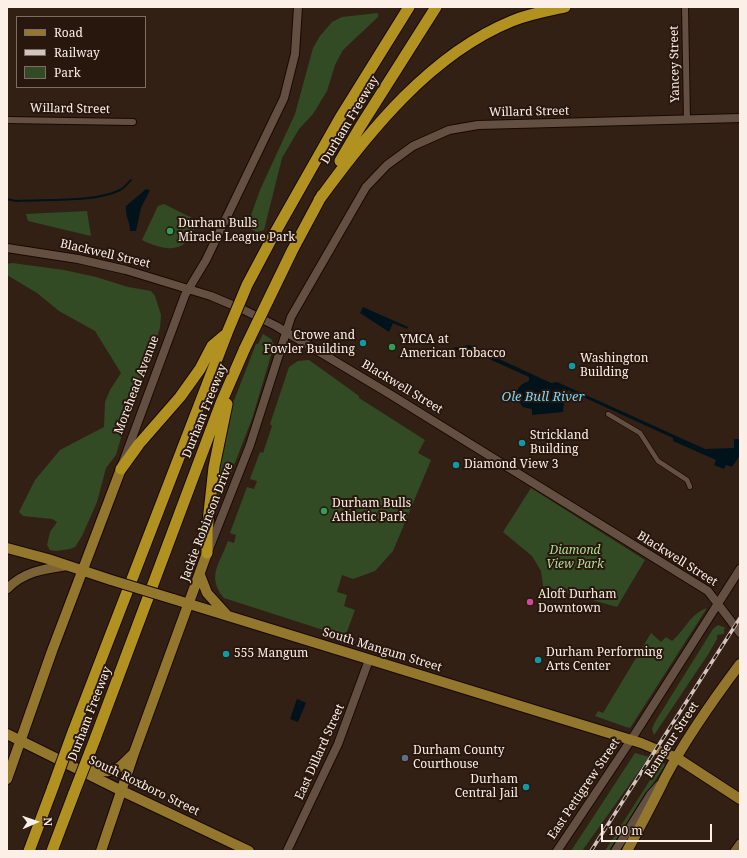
<!DOCTYPE html>
<style>
body{margin:0}
#map{position:relative;width:747px;height:858px;overflow:hidden;background:#322015;font-family:"Noto Serif",serif}
canvas{display:block}
.frame{position:absolute;inset:0;border:8px solid #fcefe8;pointer-events:none}
.legend{position:absolute;left:16px;top:16px;width:130px;height:72px;box-sizing:border-box;background:#28170c;border:1px solid #7d6d64;margin:0;padding:5px 7px;list-style:none;font-size:12px;color:#fcefe8}
.legend li{display:flex;align-items:center;gap:8px;height:20px}
.legend b{width:20px;border:1px solid #7d6d64}
.north{position:absolute;left:16px;top:802px;width:40px;height:40px;-webkit-text-stroke:3px #28170c;paint-order:stroke;rotate:88deg;font-size:11px;font-weight:700;line-height:16px;text-align:center;color:#fcefe8}
.north::after{content:'';display:block;margin:auto;width:14px;height:18px;background:#fcefe8;clip-path:polygon(50% 0,100% 100%,50% 72%,0 100%)}
.scale{position:absolute;left:601px;top:824px;width:111px;height:18px;box-sizing:border-box;border:2px solid #fcefe8;border-top:0;padding-left:5px;font-size:12px;line-height:14px;white-space:nowrap;color:#fcefe8;-webkit-text-stroke:3px #28170c;paint-order:stroke}
</style>
<div id="map">
<canvas width="747" height="858"></canvas>
<div class="frame"></div>
<ul class="legend">
<li><b style="height:5px;background:#92772d"></b>Road</li>
<li><b style="height:5px;background:#d3c5bd"></b>Railway</li>
<li><b style="height:11px;background:#334b25"></b>Park</li>
</ul>
<div class="north">N</div>
<div class="scale">100 m</div>
</div>
<script>
const c = document.querySelector('canvas').getContext('2d');
c.lineJoin = 'round';
function paint(path, color) {
  c.fillStyle = color;
  c.fill(path, 'evenodd');
}
function strokePath(path, color, width, dash) {
  c.strokeStyle = color;
  c.lineWidth = width;
  c.lineCap = dash ? 'butt' : 'round';
  c.setLineDash(dash || []);
  c.stroke(path);
}
function label(font, color, halo, rows, align = 'center') {
  c.font = font + ' "Noto Serif",serif';
  c.lineWidth = 4;
  c.setLineDash([]);
  c.textBaseline = 'middle';
  c.strokeStyle = halo;
  c.fillStyle = color;
  for (const [text, x, y, turn = 0] of rows) {
    c.save();
    c.translate(x, y);
    c.rotate((+turn || 0) * Math.PI / 180);
    c.textAlign = isNaN(turn) ? turn : align;
    if (halo) c.strokeText(text, 0, 0);
    c.fillText(text, 0, 0);
    c.restore();
  }
}
paint(new Path2D(`
 M378 13V17L343 50 335 65 327 91 313 114 299 129 282 158 264 230 257 232 249 228V221L260 190 295 114 313 48 320 36 332 22 342 17Z
 M164 204 198 221C195 227 193 233 189 238 179 255 156 247 142 240L158 206Z
 M87 211 91 236 28 221 26 214Z
 M12 263 64 270 96 277 128 287 151 291 155 296 161 315 160 328 147 367 132 400 116 455 106 468 97 502 82 536 75 547 70 549 56 551 50 550 47 545 50 532 57 522 52 519 23 516 19 512 35 480 60 450 104 427 105 402 110 390 121 373 95 331 59 311 37 293 7 275V264Z
 M263 334 271 339 274 345 252 419 215 514 213 513 214 493 228 416 256 344H258Z
 M309 360 359 396V398L425 440 418 453 431 460 393 551 375 571 353 579 342 575 337 592 347 595 344 606 355 610 345 637 224 598C206 577 220 563 228 541L234 543 236 535 230 533 247 487 254 489 257 481 250 479 260 452 263 453 272 426 270 424 289 367 298 361Z
 M531 488 645 560 617 607 543 586 541 571 532 556 503 532Z
 M707 608 632 725 630 728 626 727 595 716 598 711 603 713 651 633 661 642 666 637 672 641C685 630 690 614 707 608Z
 M718 625 726 628 724 629V634L717 635V639L709 653 654 735 652 729 655 722 713 629Z
 M635 753 649 757 582 851H571Z
 M662 761 665 765 609 851H605Z`), '#334b25');
paint(new Path2D(`
 M146 189 150 190 141 208 136 231H130C130 222 125 216 126 206Z
 M363 307 408 327 407 329 393 323 389 332 360 313Z
 M469 345 551 383 557 382 705 449 734 448V439H740V455L732 467 726 465 724 469 714 465 716 460 673 441V438L568 390 564 399 563 412 532 415V409L523 407 516 398C516 389 520 384 529 381V377L467 349 451 351 452 348Z
 M297 699 306 703 298 722 290 719Z`), '#01131a');
strokePath(new Path2D(`
 M7 199 16 201C44 199 95 203 120 190 124 188 128 183 131 180`), '#01131a', 2);
const pedestrian = new Path2D(`
 M608 414 640 433 658 461 687 480 690 487`);
const minor = new Path2D(`
 M685 7 687 120
 M7 120 133 122`);
const tertiary = new Path2D(`
 M7 248 78 259 126 270 211 296 244 310 276 326 388 393 708 591 740 633
 M122 465 185 295 206 260 284 98 295 54 298 7
 M209 549 250 445 291 317 366 187 387 165 413 146 449 130 478 125 740 118
 M287 851 338 744 369 660
 M557 851 631 740 740 569
 M615 851 650 795 659 785`);
const secondary = new Path2D(`
 M7 589C23 572 43 569 65 566
 M735 851 740 844`);
const primary = new Path2D(`
 M7 548 48 559 111 580
 M200 575 207 593 227 615
 M173 599 641 743 677 758 740 799
 M7 734 122 791 249 851
 M86 773C95 768 100 772 109 771 119 770 126 761 133 754
 M7 779 52 651 121 469
 M101 851 134 753 207 553
 M627 851C640 827 653 803 665 778 686 738 713 700 740 664`);
const motorway = new Path2D(`
 M340 161 360 127 436 7
 M319 200C369 131 431 54 512 21 529 14 547 11 565 7
 M272 238 340 118 409 7
 M292 251 322 195
 M121 469 139 444 180 397 200 369 212 346 225 335
 M207 553V531L214 467 227 404
 M73 732 227 333
 M95 739 221 403 245 348
 M29 851 53 787
 M52 851 74 793`);
strokePath(pedestrian, '#1a0902', 6);
strokePath(minor, '#1a0902', 8);
strokePath(tertiary, '#1a0902', 10);
strokePath(secondary, '#1a0902', 11);
strokePath(primary, '#1a0902', 12);
strokePath(motorway, '#1a0902', 13);
strokePath(pedestrian, '#644f43', 4.5);
strokePath(minor, '#644f43', 6);
strokePath(tertiary, '#644f43', 8);
strokePath(secondary, '#7b6338', 9);
strokePath(primary, '#92772d', 10);
strokePath(motorway, '#b1911f', 11);
const rail = new Path2D(`
 M591 851 740 618`);
strokePath(rail, '#d3c5bd', 3.5);
strokePath(rail, '#28170c', 2, [6]);
const primaryBridge = new Path2D(`
 M111 580 173 599`);
const motorwayBridge = new Path2D(`
 M227 333 247 285 272 238
 M245 348 292 251
 M53 787 73 732
 M74 793 95 739`);
strokePath(primaryBridge, '#1a0902', 12, []);
strokePath(motorwayBridge, '#1a0902', 13, []);
strokePath(primaryBridge, '#92772d', 10);
strokePath(motorwayBridge, '#b1911f', 11);
for (const [x, y, r, color] of [
 [170,231,4,"#2e9e5b"],
 [363,343,4,"#0f9aa8"],
 [392,347,4,"#2e9e5b"],
 [572,366,4,"#0f9aa8"],
 [522,443,4,"#0f9aa8"],
 [456,465,4,"#0f9aa8"],
 [324,511,4,"#2e9e5b"],
 [530,602,4,"#d1479c"],
 [226,654,4,"#0f9aa8"],
 [538,660,4,"#0f9aa8"],
 [405,758,4,"#5c6f8a"],
 [526,787,4,"#0f9aa8"]
]) {
  const dot = new Path2D();
  dot.arc(x, y, r, 0, 2 * Math.PI);
  c.fillStyle = color;
  c.fill(dot);
  strokePath(dot, '#28170c', 1.5);
}
label('12px', '#fcefe8', '#28170c', [
 ["Yancey Street",675,64,-91],
 ["Willard Street",70,109,1],
 ["Willard Street",529,112,-1],
 ["Durham Freeway",350,120,-59],
 ["Blackwell Street",105,254,13],
 ["Morehead Avenue",137,385,-69],
 ["Blackwell Street",402,387,31],
 ["Durham Freeway",205,411,-68],
 ["Jackie Robinson Drive",207,522,-69],
 ["Blackwell Street",677,559,32],
 ["South Mangum Street",382,650,17],
 ["Durham Freeway",90,714,-69],
 ["Ramseur Street",672,740,-57],
 ["East Dillard Street",320,752,-66],
 ["South Roxboro Street",144,786,26],
 ["East Pettigrew Street",584,789,-56]
]);
label('12px', '#fcefe8', '#28170c', [
 ["Durham Bulls",178,224],
 ["Miracle League Park",178,238],
 ["Crowe and",355,336,"right"],
 ["Fowler Building",355,350,"right"],
 ["YMCA at",400,340],
 ["American Tobacco",400,354],
 ["Washington",580,359],
 ["Building",580,373],
 ["Strickland",530,436],
 ["Building",530,450],
 ["Diamond View 3",464,465],
 ["Durham Bulls",332,504],
 ["Athletic Park",332,518],
 ["Aloft Durham",538,595],
 ["Downtown",538,609],
 ["Durham Performing",546,653],
 ["Arts Center",546,667],
 ["555 Mangum",234,654],
 ["Durham County",413,751],
 ["Courthouse",413,765],
 ["Durham",518,780,"right"],
 ["Central Jail",518,794,"right"]
], 'left');
label('italic 12px', '#afde96', '#28170c', [
 ["Diamond",575,551],
 ["View Park",575,565]
]);
label('italic 13px', '#74d8ff', '#28170c', [
 ["Ole Bull River",543,397]
]);
</script>
